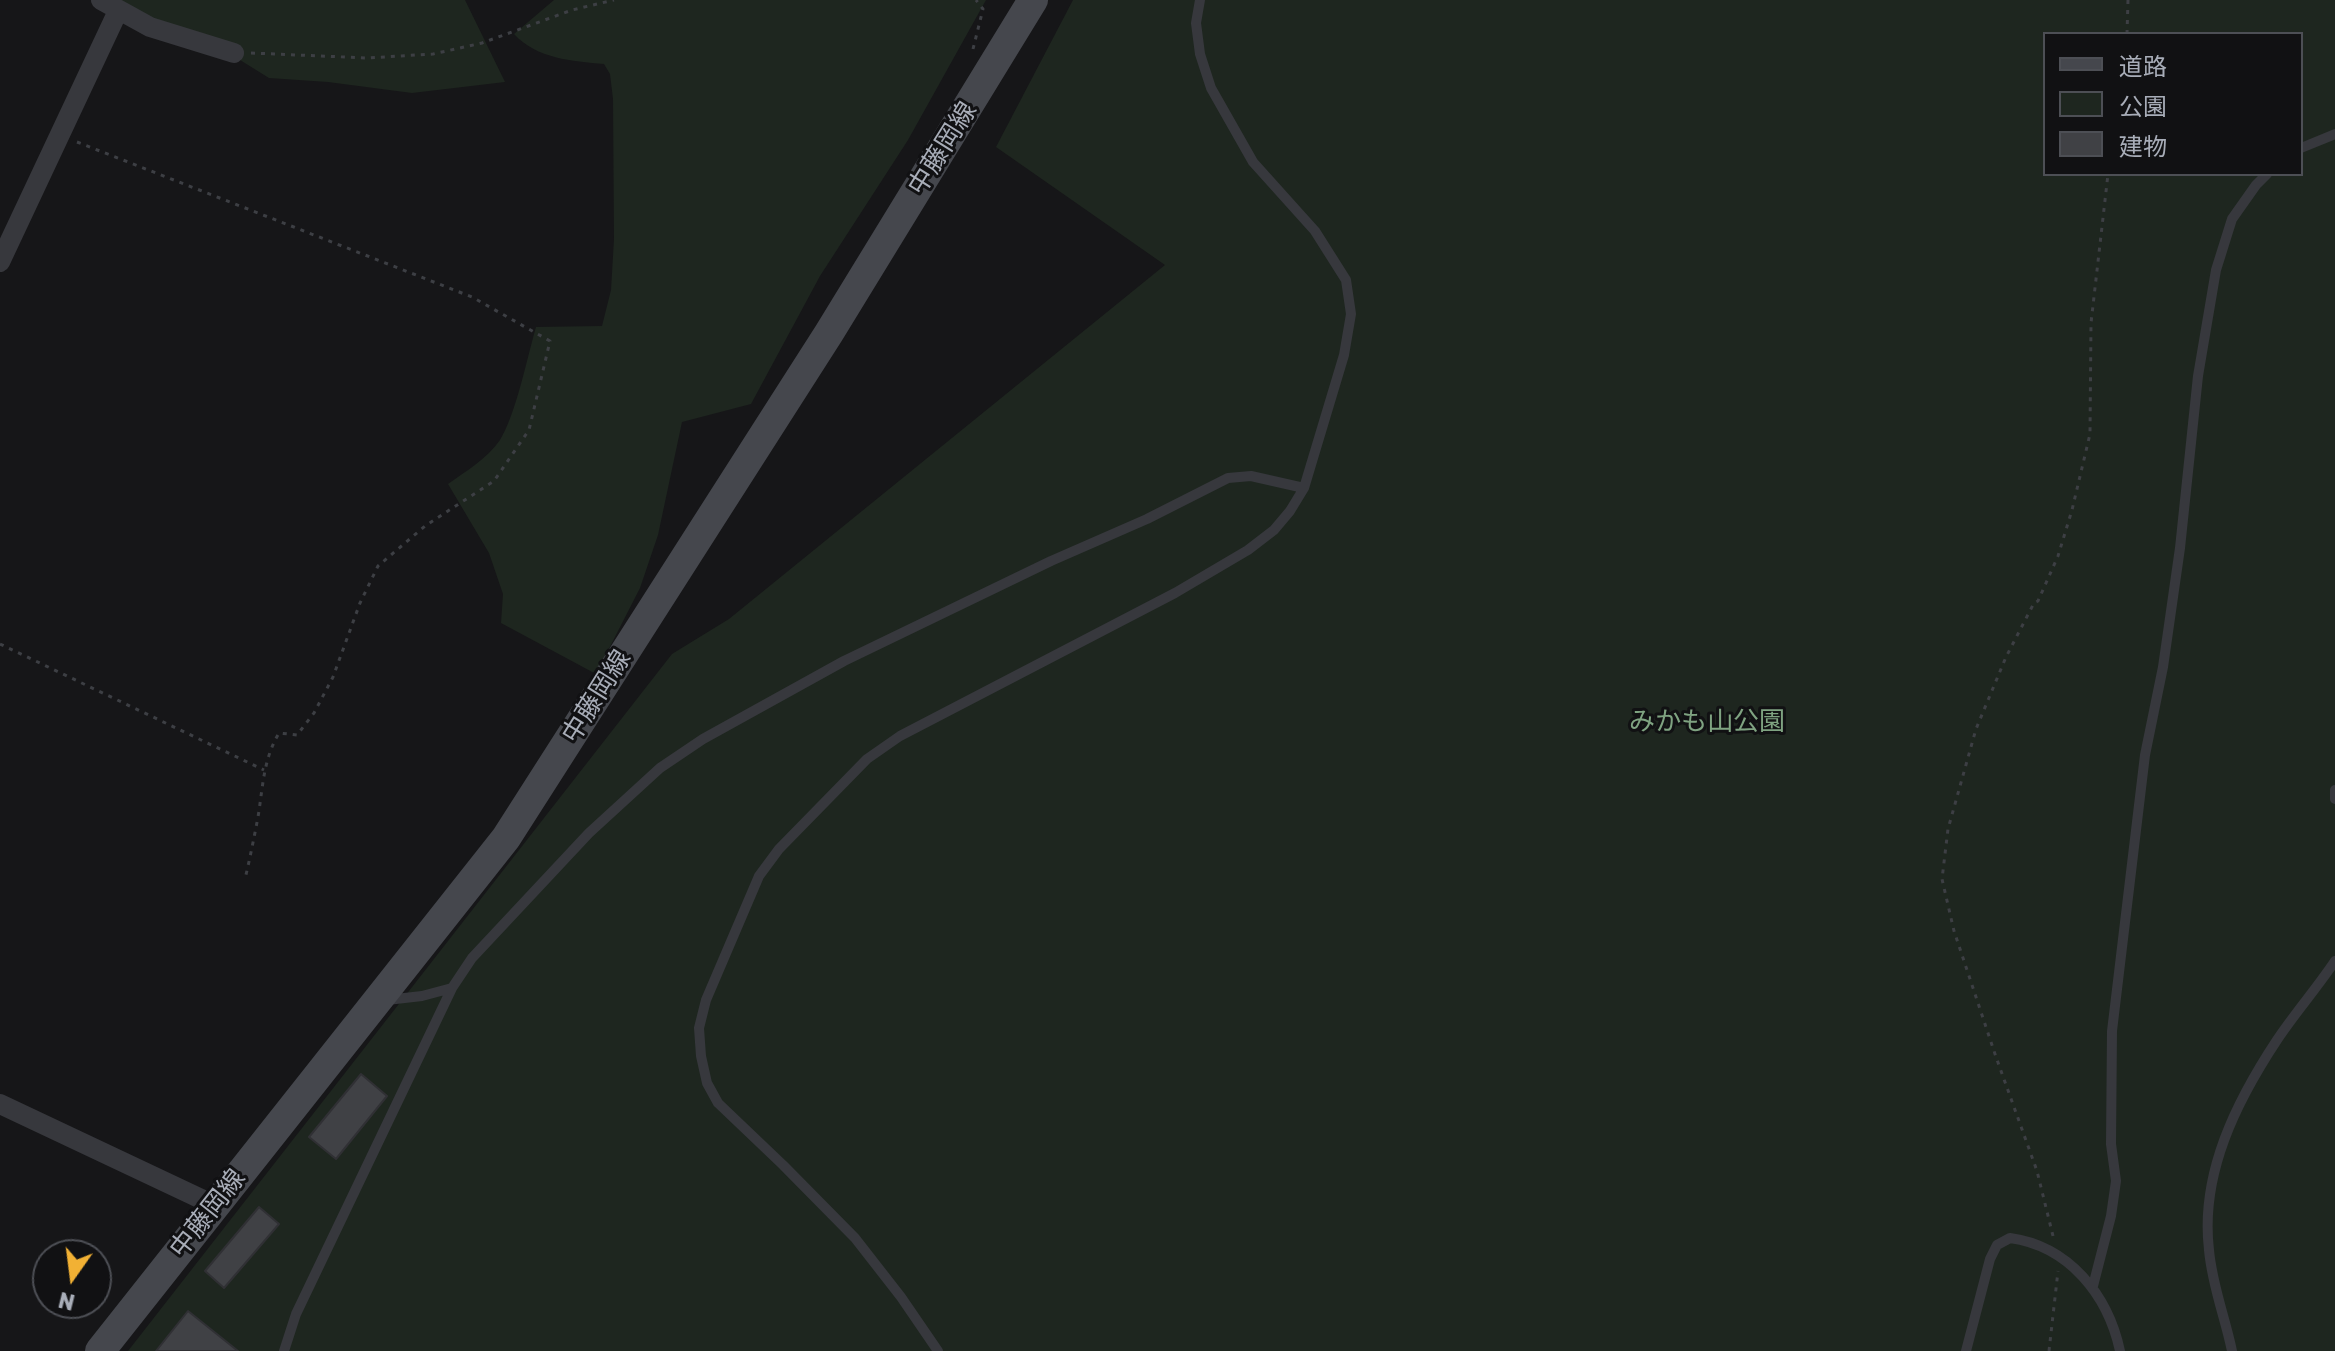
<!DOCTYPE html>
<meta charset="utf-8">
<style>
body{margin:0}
#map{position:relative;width:2335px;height:1351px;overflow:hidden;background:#161618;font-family:Rubik,"Noto Sans JP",sans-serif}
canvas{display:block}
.legend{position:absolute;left:2043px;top:32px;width:260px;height:144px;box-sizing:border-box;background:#111113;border:2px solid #4d4f55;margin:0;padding:10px 14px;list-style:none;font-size:24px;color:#a8adb8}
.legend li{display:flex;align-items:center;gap:16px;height:40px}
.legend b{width:40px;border:2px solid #4d4f55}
.north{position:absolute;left:32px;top:1239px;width:80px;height:80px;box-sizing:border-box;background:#111113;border:2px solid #4d4f55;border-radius:50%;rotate:194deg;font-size:22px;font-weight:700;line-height:32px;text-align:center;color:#a8adb8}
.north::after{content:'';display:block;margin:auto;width:28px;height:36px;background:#f2b134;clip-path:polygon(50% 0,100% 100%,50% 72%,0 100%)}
</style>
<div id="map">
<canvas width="2335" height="1351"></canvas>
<ul class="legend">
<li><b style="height:10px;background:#45474d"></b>道路</li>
<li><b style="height:22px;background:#1e261f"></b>公園</li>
<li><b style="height:22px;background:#404145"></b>建物</li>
</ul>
<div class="north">N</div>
</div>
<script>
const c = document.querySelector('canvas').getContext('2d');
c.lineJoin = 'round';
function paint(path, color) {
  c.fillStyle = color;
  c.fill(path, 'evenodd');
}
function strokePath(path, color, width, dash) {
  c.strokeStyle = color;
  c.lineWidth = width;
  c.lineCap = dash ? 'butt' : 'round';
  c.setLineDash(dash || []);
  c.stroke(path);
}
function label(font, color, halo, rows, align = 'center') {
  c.font = font + ' Rubik,"Noto Sans JP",sans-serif';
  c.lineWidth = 6;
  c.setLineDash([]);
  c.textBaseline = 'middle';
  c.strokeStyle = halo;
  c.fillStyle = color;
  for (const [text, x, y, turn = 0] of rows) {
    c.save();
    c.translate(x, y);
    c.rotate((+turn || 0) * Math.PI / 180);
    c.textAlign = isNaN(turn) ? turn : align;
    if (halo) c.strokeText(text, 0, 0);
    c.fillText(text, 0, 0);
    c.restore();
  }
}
paint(new Path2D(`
 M106 0H465L505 82 412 93 328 82 269 78 240 60Z
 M554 0H986L908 140 820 276 751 404 682 422 658 535 640 588 596 674 501 623 503 594 489 553 448 484C466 471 487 459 500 440 516 414 527 358 536 327L602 326 611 290 614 239 613 99 610 74 604 64C572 61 537 59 514 34Z
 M1073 0H2335V1351H128L672 654 729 619 1165 265 996 147ZM2045 34H2301V174H2045Z`), '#1e261f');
const building = new Path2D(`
 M361 1074 387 1096 336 1159 309 1137Z
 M259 1207 279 1224 224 1288 205 1271Z
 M188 1311 238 1351H156Z`);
paint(building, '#404145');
strokePath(building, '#303034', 2);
strokePath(new Path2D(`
 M2127 34 2128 0
 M973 49 983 9 976 0
 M251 53 367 58 433 54 482 43 572 10 614 0
 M77 142 472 297 550 341 529 430 494 481 425 526 378 566 360 603 333 677 314 713 297 735 279 733C263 760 263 787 258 817 254 838 250 858 245 879
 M0 644 264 770
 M2053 1236 2037 1171 1996 1057 1954 931 1942 879 1948 829 1976 729 2006 657 2034 603 2038 601 2058 556 2072 510 2090 434 2091 323 2108 174
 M2049 1351 2058 1271`), '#3d3f44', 3, [4, 6]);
strokePath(new Path2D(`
 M2301 148 2335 134
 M2335 790V799
 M387 1000 422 996 452 988
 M2093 1286 2111 1216 2116 1181 2111 1144 2112 1031 2145 755 2163 667 2180 548 2198 376 2216 270 2232 219 2256 185 2267 174
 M284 1351 296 1314 452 988 472 958 589 833 660 768 703 739 844 661 1051 561 1147 519 1228 478 1251 476 1304 488
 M938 1351 901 1297 855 1238 783 1165 718 1103 707 1083 701 1056 699 1028 706 1000 759 876 779 849 867 759 900 736 1175 593 1248 550 1274 530 1290 511 1304 488 1344 355 1351 314 1346 280 1315 231 1253 162 1211 88 1200 54 1196 23 1200 0
 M1966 1351 1990 1259 1997 1245 2010 1238C2069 1246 2108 1295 2120 1351
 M2232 1351C2225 1317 2212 1285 2209 1250 2200 1174 2236 1102 2277 1040 2295 1013 2317 988 2335 961`), '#37383d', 10);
strokePath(new Path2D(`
 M101 0 150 27 234 53
 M0 262 118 11
 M0 1104 214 1205`), '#37383d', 20);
strokePath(new Path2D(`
 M100 1351 506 838 829 333 1033 0`), '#45474d', 30);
label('26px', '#a8adb8', '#111113', [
 ["中藤岡線",943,149,-58],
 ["中藤岡線",597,697,-58],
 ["中藤岡線",208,1214,-52]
]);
label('26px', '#7fa381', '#111113', [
 ["みかも山公園",1707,722]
]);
</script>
